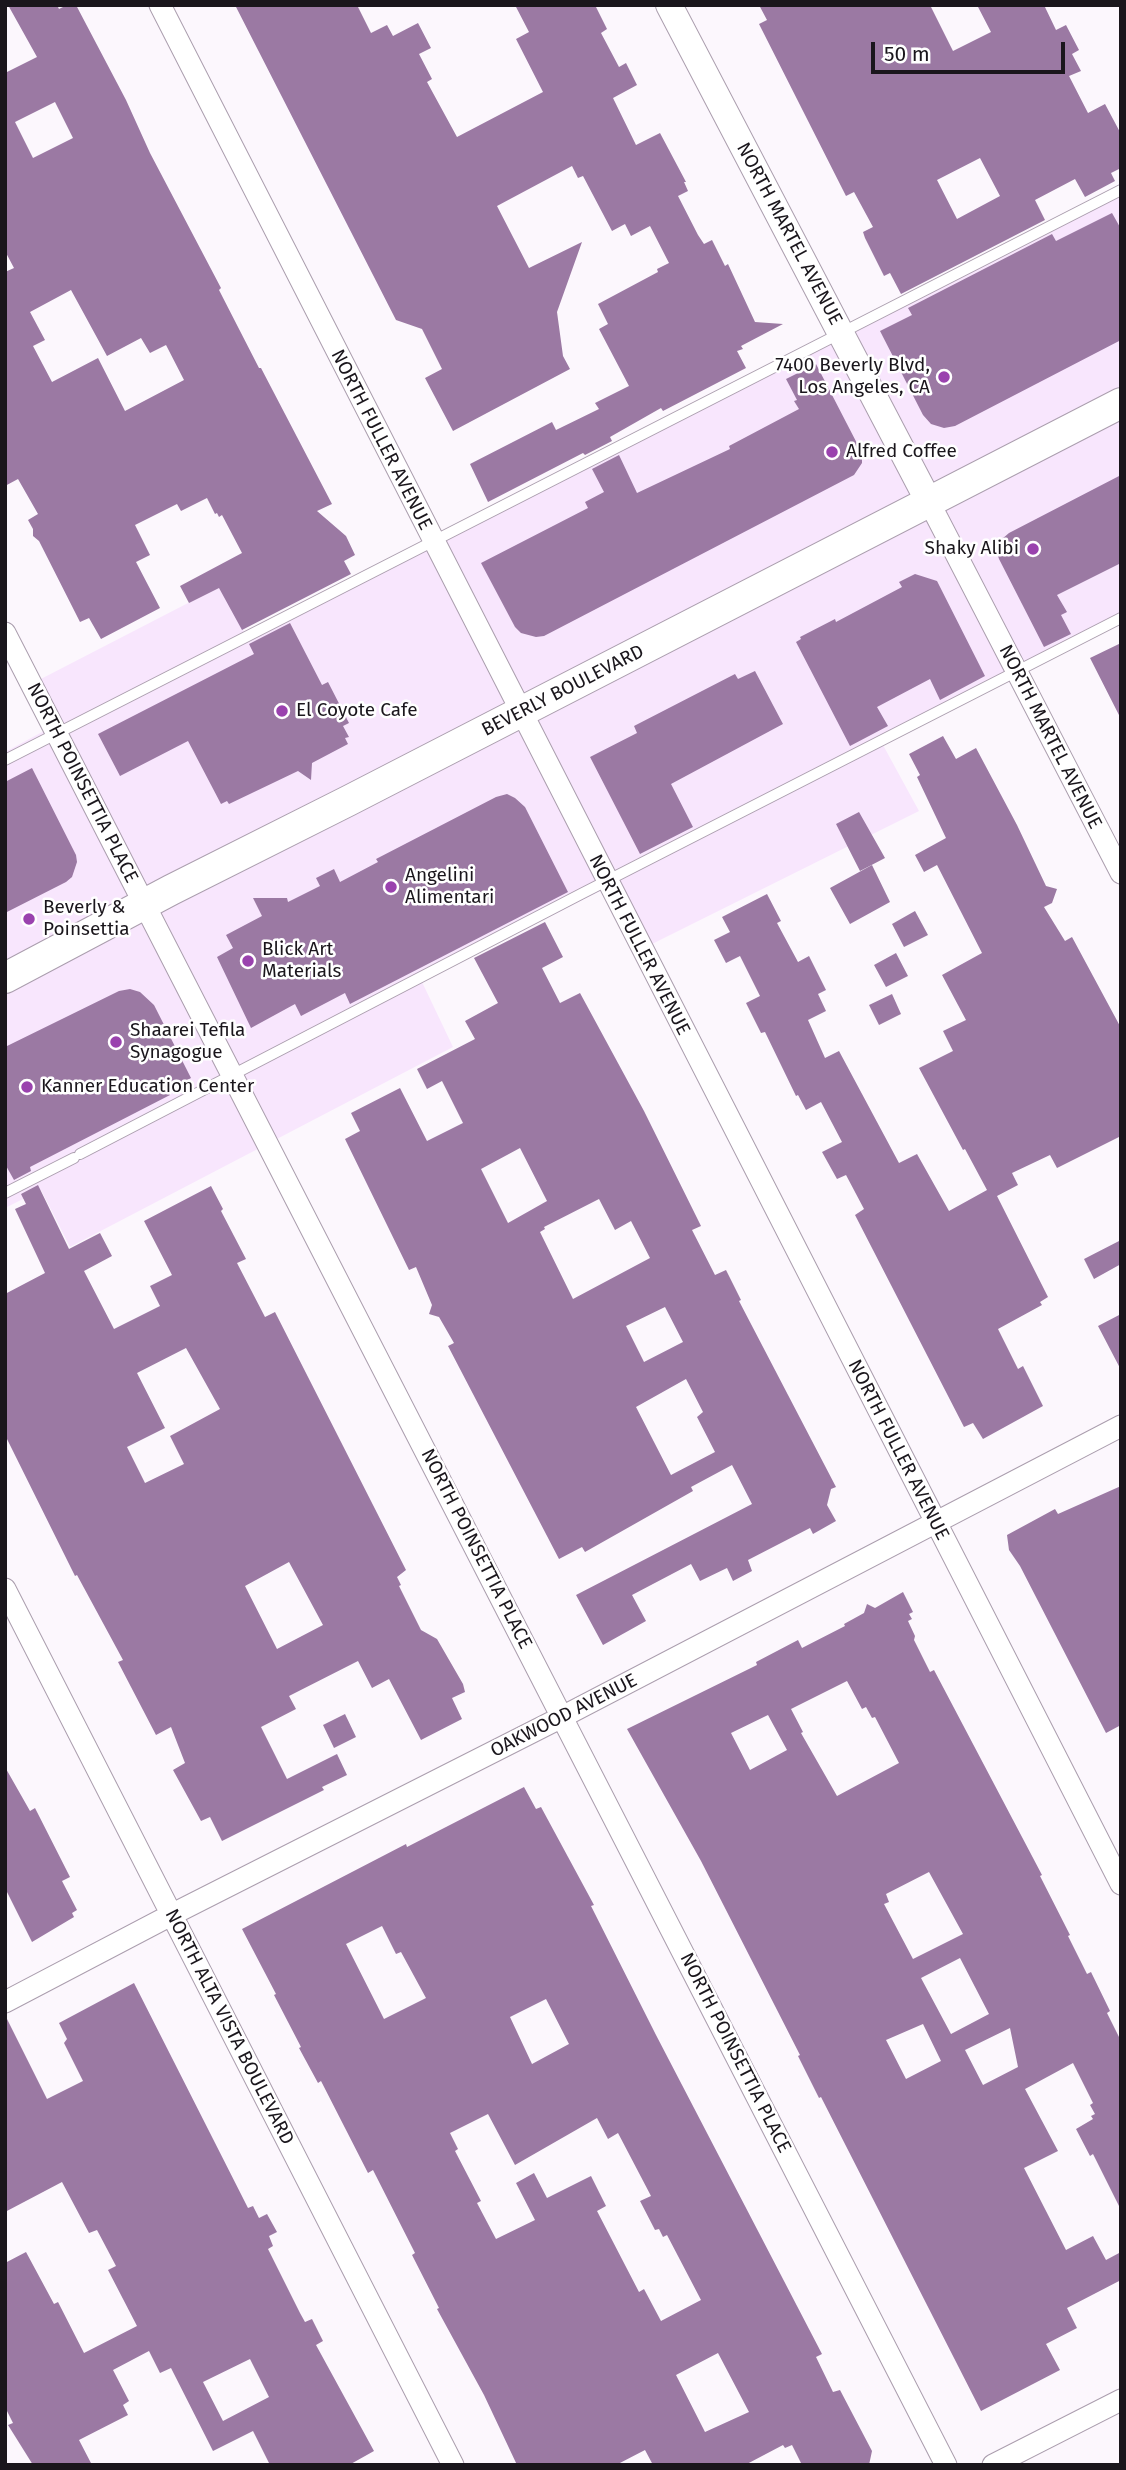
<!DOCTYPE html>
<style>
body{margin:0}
#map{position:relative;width:1126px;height:2470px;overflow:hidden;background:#fcf7fd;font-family:"Fira Sans",sans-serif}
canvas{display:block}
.frame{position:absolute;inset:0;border:7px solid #1a161c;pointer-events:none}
.scale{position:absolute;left:871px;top:42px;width:194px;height:32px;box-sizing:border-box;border:4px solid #1a161c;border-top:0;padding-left:9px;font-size:21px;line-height:24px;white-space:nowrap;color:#1a161c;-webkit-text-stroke:5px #fff;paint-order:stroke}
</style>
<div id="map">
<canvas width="1126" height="2470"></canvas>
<div class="frame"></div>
<div class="scale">50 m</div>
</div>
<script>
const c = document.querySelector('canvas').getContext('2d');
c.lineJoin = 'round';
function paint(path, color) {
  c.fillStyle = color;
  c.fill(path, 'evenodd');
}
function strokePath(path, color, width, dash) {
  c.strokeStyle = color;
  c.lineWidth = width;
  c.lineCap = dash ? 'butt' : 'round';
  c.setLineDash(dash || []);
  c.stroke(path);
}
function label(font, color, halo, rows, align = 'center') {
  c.font = font + ' "Fira Sans",sans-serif';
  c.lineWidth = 5;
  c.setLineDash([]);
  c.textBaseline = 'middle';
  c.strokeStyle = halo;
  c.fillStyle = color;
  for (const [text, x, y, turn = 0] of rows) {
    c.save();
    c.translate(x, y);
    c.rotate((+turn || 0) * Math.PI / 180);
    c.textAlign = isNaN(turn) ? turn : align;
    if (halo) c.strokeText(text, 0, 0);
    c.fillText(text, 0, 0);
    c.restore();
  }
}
paint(new Path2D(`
 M1121 190V622L883 745 919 811 640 950 606 888 422 982 453 1047 70 1247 41 1190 5 1208V752L57 724 37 681 221 586 245 634Z`), '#f8e6fd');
paint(new Path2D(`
 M8 5H57L59 9 67 5H76L126 100 150 153 221 288 219 290 259 368H261L332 504 317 511 346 536 355 555 344 561 351 574 242 630 219 588 189 603 180 586 242 553 222 515 219 517 217 513 215 514 207 498 181 511 177 504 135 525 150 555 136 562 160 608 101 639 89 618 80 622 39 541 33 536V529L28 520 38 514 18 479 5 486V272L14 268 5 251V73L37 57ZM55 102 73 138 33 158 15 122ZM71 290 107 356 141 338 150 353 166 345 184 380 125 411 98 358 52 382 33 346 45 340 30 312Z
 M235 5H357L371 33 387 25 393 36 418 23 431 48 419 54 432 79 427 82 457 137 543 92 516 39 529 32 515 5H595L607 29 601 33 619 67 626 63 637 85 613 98 636 145 660 133 686 182H684L688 191 678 196 698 235 704 244 712 240 725 266 728 264 755 322 783 324 741 346 743 349 737 351 746 368 663 411 661 408 610 437 612 441 585 455 583 453 488 502 470 464 552 422 556 430 599 409 595 403 629 386 599 329 608 324 598 304 658 272 657 269 669 263 650 226 631 236 625 224 612 231 583 176 578 178 572 166 497 206 529 268 582 242 557 312 563 356 570 369 453 431 425 378 442 369 422 329 396 320Z
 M759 5H930L953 51 991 32 977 5H1044L1056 30 1066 25 1079 50 1072 54 1081 71 1069 76 1088 113 1105 104 1121 134V168L1111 173 1115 181 1085 197 1075 179 1035 200 1045 220 901 294 890 273 884 276 865 238 863 232 873 227 854 192 846 196 759 24 767 20ZM980 158 1000 196 957 219 937 180Z
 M1112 213 1121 229V340L955 426 944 428 931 424 923 415 880 331 912 315 908 308 1052 234 1056 241Z
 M816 364 862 453V463L854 475 544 636 536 637 521 633 515 627 481 563 588 508 585 502 604 492 592 469 619 455 637 493 730 449 729 446 799 409 794 401 797 400 786 379Z
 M1121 475V563L1057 595 1067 612 1061 615 1071 634 1044 647 999 559 997 553 1002 539 1009 533Z
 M915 574 937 581 985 676 940 700 930 679 877 707 888 726 850 746 796 642 801 639 800 637 835 619 836 622 902 587 899 582Z
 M290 623 322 685 328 682 349 723 343 726 349 737 345 738 348 744 312 763 311 780 298 771 229 804 227 801 221 804 188 741 120 776 98 734 254 654 249 644Z
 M1121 643V719L1090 658Z
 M755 671 783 724 671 784 693 827 640 854 590 757 637 733 634 726 735 674 738 679Z
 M943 736 956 759 976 748 1017 825 1046 886 1057 889 1052 903 1044 907 1065 941 1072 937 1121 1028V1136L1057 1168 1050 1155 1012 1173 1018 1185 997 1196 1048 1297 1040 1302 1042 1305 998 1329 1018 1369 1023 1366 1043 1406 983 1439 973 1423 964 1427 855 1215 864 1209 846 1175 837 1179 822 1152 842 1142 821 1102 806 1110 798 1095 796 1096 765 1032 761 1033 746 1003 760 996 740 956 726 963 714 940 730 932 722 917 767 894 781 921 777 923 798 962 809 956 826 990 818 994 826 1011 808 1020 825 1058 839 1051 899 1163 917 1154 949 1211 987 1190 965 1149 963 1150 919 1068 953 1051 943 1031 966 1020 942 975 982 953 937 865 924 872 915 855 946 838 917 777 920 775 909 754Z
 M32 768 76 855 77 862 72 877 66 882 5 913V782Z
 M507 794 515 798 525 807 568 892 350 1004 345 993 301 1016 295 1004 251 1028 217 957 233 948 226 935 262 916 253 898H287L288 902 320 886 316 878 334 869 340 882 378 862 376 859 496 797Z
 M859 812 885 858 860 871 836 824Z
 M872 865 890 902 850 924 830 888Z
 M915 911 928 935 904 947 892 924Z
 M545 922 563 957 542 968 560 1003 580 993 644 1111 701 1226 692 1230 715 1275 726 1270 741 1300 739 1301 836 1487 831 1489 827 1505 836 1521 813 1534 810 1528 748 1560 752 1571 733 1581 727 1568 700 1581 691 1564 632 1595 646 1621 603 1645 576 1595 752 1504 732 1465 691 1487 693 1491 585 1552 582 1547 559 1559 448 1346 454 1343 439 1317 429 1314 432 1305 416 1267 409 1270 345 1139 360 1131 351 1113 400 1088 427 1141 463 1123 442 1081 427 1089 417 1069 475 1039 465 1021 498 1003 474 958ZM520 1148 547 1201 508 1223 481 1169ZM599 1199 615 1230 631 1221 650 1258 573 1299 540 1232 545 1229 544 1227ZM665 1307 683 1342 644 1362 626 1326ZM686 1379 703 1412 697 1417 715 1452 671 1475 636 1407Z
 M896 953 908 976 886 987 874 965Z
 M130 989 140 992 154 1005 191 1078 167 1091 170 1095 30 1167 31 1171 14 1180 5 1164V1047L119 991Z
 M892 994 901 1014 879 1025 869 1005Z
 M38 1185 69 1249 100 1233 112 1256 84 1271 114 1329 160 1306 150 1286 172 1275 144 1221 211 1186 223 1209 221 1211 246 1259 237 1263 265 1317 275 1312 406 1570 397 1577 401 1585 399 1586 421 1630 437 1639 463 1684 465 1692 452 1698 462 1719 421 1740 389 1679 372 1688 358 1661 289 1696 296 1709 261 1727 287 1779 337 1754 347 1775 322 1787 324 1790 222 1841 210 1817 201 1821 173 1770 185 1763 171 1727 156 1735 118 1662 123 1660 77 1575 75 1576 5 1435V1294L45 1273 15 1209 26 1204 21 1194ZM186 1348 220 1409 170 1436 184 1464 145 1483 127 1447 165 1428 137 1373ZM289 1562 323 1625 277 1649 245 1586Z
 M1121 1240V1264L1094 1279 1084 1259Z
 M1121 1314V1370L1098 1326Z
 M1121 1486V1725L1106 1733 1020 1566 1009 1550 1007 1535 1055 1509 1058 1514Z
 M903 1592 913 1612 909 1614 912 1619 908 1621 915 1636 914 1640 930 1672 934 1670 1042 1875 1040 1876 1070 1935 1068 1936 1087 1974 1091 1972 1110 2011 1107 2013 1121 2041V2210L1093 2154 1090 2156 1076 2129 1093 2119 1091 2116 1095 2114 1090 2105 1093 2103 1073 2063 1025 2089 1058 2151 1024 2168 1066 2250 1093 2236 1106 2260 1121 2252V2280L1067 2308 1077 2328 1046 2344 1060 2370 981 2411 821 2097 819 2098 798 2056 800 2055 701 1861 627 1729 757 1665 756 1662 798 1640 802 1648 845 1626 844 1624 864 1613 867 1604 875 1608ZM847 1681 862 1709 866 1707 872 1718 875 1717 899 1763 837 1796 801 1733 803 1732 791 1709ZM768 1715 787 1750 750 1770 731 1733ZM929 1872 963 1934 913 1959 884 1904 889 1902 886 1894ZM960 1958 989 2014 951 2034 921 1978ZM923 2024 941 2061 906 2079 886 2040ZM1010 2028 1018 2067 983 2085 965 2050Z
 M345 1714 356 1737 334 1748 323 1725Z
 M5 1767 30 1811 35 1808 70 1877 62 1881 77 1910 72 1913 74 1917 32 1942 5 1888Z
 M524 1787 536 1809 541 1807 594 1905 591 1906 656 2035 822 2354 816 2357 833 2392 840 2390 872 2451 869 2465H802L792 2445 785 2448 783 2445 745 2465H653L645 2450 616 2465H517L484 2395 437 2309 439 2308 412 2255 415 2253 373 2170 368 2173 321 2081 318 2083 299 2048 301 2047 274 1995 276 1994 242 1929 406 1844 407 1847ZM382 1926 396 1954 401 1952 426 1998 384 2019 346 1944ZM546 1999 569 2044 532 2064 510 2017ZM488 2114 515 2165 597 2118 608 2139 618 2133 651 2196 640 2201 655 2230 659 2229 663 2237 667 2235 701 2300 661 2321 644 2289 639 2292 597 2211 606 2206 591 2176 547 2198 534 2173 516 2183 535 2220 496 2239 477 2203 481 2201 455 2151 458 2149 450 2133ZM718 2353 749 2412 705 2432 676 2375Z
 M134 1983 248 2208 253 2206 259 2218 267 2214 277 2232 269 2236 273 2246 268 2249 300 2313 305 2322 312 2319 323 2341 316 2345 374 2451 349 2465H270L253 2431 213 2451 171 2368 160 2373 149 2351 113 2370 129 2401 123 2405 128 2415 79 2440 92 2465H33L8 2425 13 2423 5 2407V2263L26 2252 54 2304 58 2302 84 2353 137 2326 108 2270 116 2266 97 2230 89 2233 62 2182 5 2212V2015L47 2099 83 2081 64 2043 67 2039 59 2023ZM250 2359 269 2397 223 2421 203 2382Z`), '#9b79a3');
const service = new Path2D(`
 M5 760 1121 190
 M80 1154 581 894 1121 618
 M5 1193 74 1158`);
const minor = new Path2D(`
 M160 5 1121 1884
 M929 502 1121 873
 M5 633 946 2465
 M5 1589 453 2465
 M5 2002 171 1915 562 1717 1121 1426
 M993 2465 1121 2400`);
const tertiary = new Path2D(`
 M669 5 929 502`);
const secondary = new Path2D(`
 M5 978 171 890 348 801 1121 403`);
strokePath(service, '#ab9eae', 12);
strokePath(minor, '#ab9eae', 23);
strokePath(tertiary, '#ab9eae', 28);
strokePath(secondary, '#ab9eae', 32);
strokePath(service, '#fff', 10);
strokePath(minor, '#fff', 21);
strokePath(tertiary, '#fff', 26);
strokePath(secondary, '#fff', 30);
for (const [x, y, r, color] of [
 [944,377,7,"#9a42ae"],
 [832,452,7,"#9a42ae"],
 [1033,549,7,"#9a42ae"],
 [282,711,7,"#9a42ae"],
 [391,887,7,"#9a42ae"],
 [29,919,7,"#9a42ae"],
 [248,961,7,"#9a42ae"],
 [116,1042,7,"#9a42ae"],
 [27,1087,7,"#9a42ae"]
]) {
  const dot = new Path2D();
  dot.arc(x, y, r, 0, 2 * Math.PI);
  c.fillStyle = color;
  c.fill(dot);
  strokePath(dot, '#fff', 2.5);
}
label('19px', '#1a161c', '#fff', [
 ["NORTH MARTEL AVENUE",789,234,62],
 ["NORTH FULLER AVENUE",381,440,63],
 ["BEVERLY BOULEVARD",563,691,-27],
 ["NORTH MARTEL AVENUE",1050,737,63],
 ["NORTH POINSETTIA PLACE",82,783,63],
 ["NORTH FULLER AVENUE",639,945,63],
 ["NORTH FULLER AVENUE",898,1450,63],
 ["NORTH POINSETTIA PLACE",476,1549,63],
 ["OAKWOOD AVENUE",564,1716,-27],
 ["NORTH ALTA VISTA BOULEVARD",229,2027,63],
 ["NORTH POINSETTIA PLACE",735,2053,63]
]);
label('19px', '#1a161c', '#fff', [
 ["7400 Beverly Blvd,",930,366,"right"],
 ["Los Angeles, CA",930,388,"right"],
 ["Alfred Coffee",846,452],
 ["Shaky Alibi",1019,549,"right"],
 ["El Coyote Cafe",296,711],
 ["Angelini",405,876],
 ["Alimentari",405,898],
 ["Beverly &",43,908],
 ["Poinsettia",43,930],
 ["Blick Art",262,950],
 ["Materials",262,972],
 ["Shaarei Tefila",130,1031],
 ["Synagogue",130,1053],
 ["Kanner Education Center",41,1087]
], 'left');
</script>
